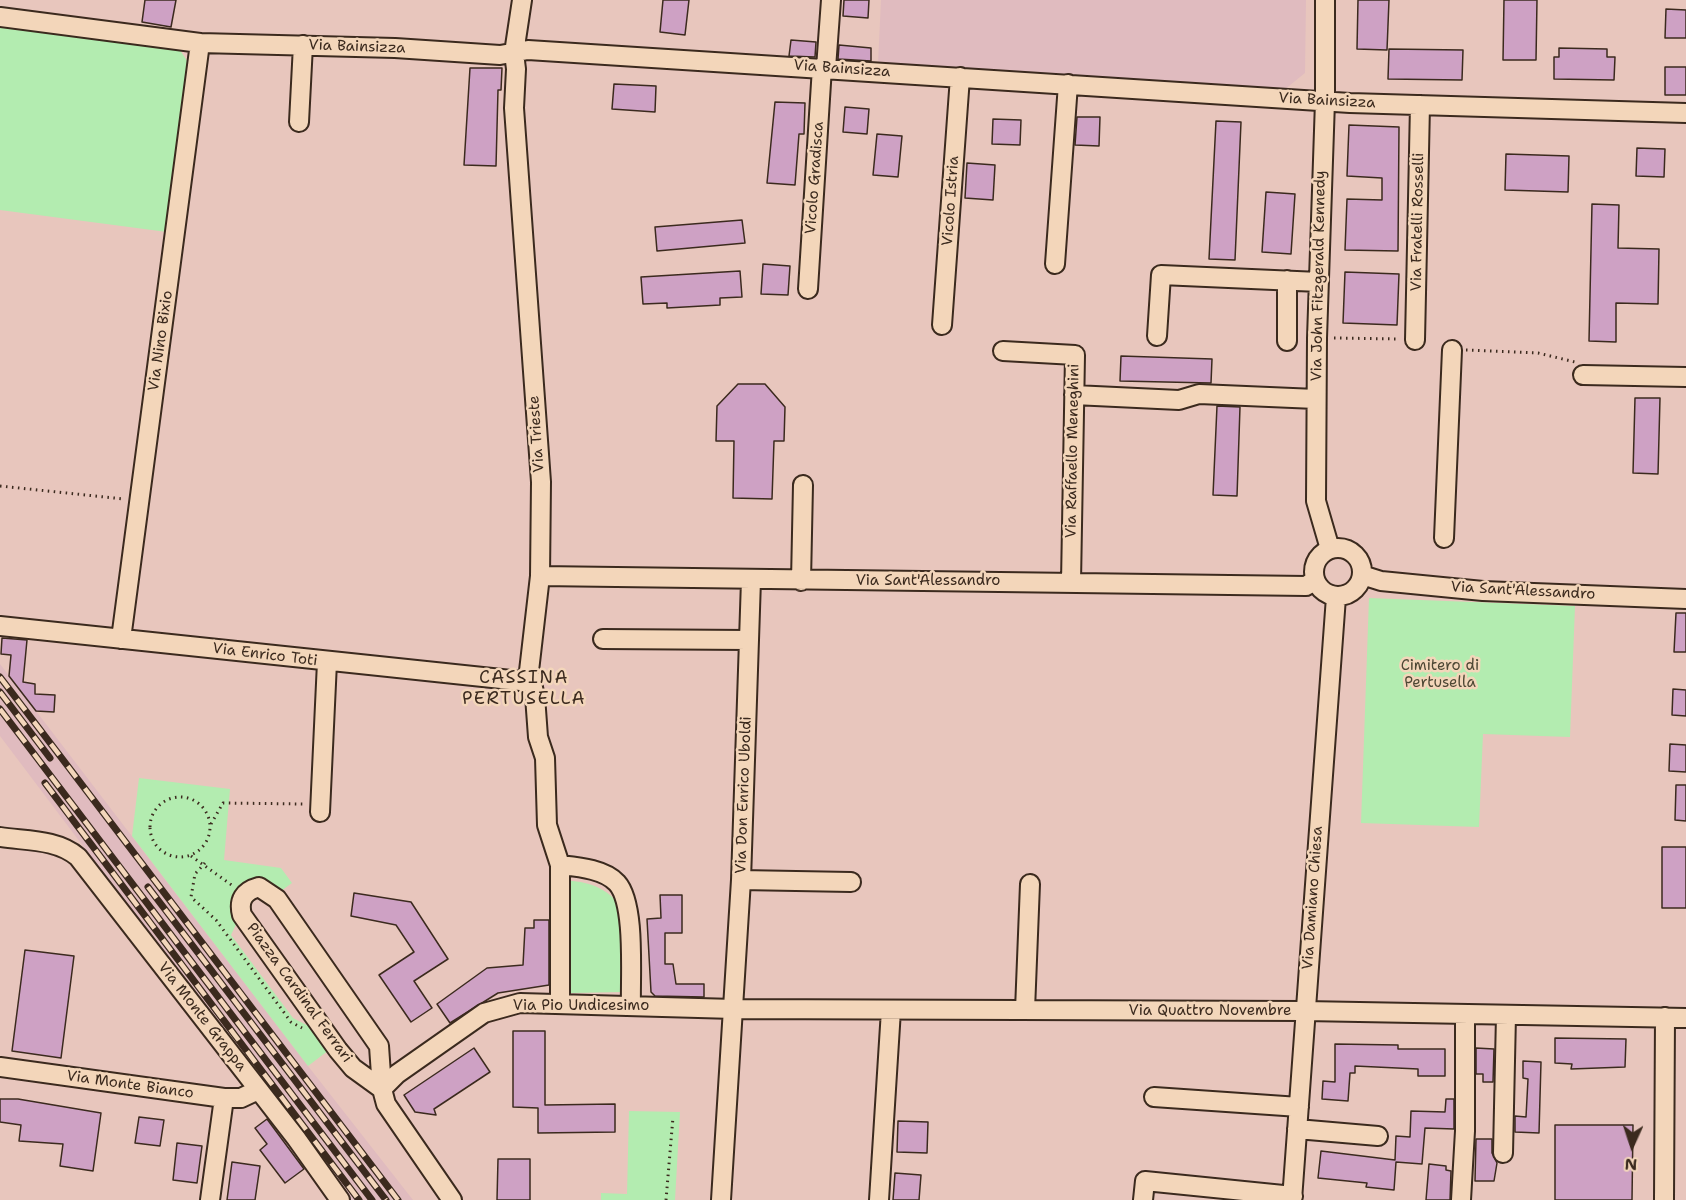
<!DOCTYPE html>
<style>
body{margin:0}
#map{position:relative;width:1686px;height:1200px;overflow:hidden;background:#e8c6bd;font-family:"Shantell Sans",sans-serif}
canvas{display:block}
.north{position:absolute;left:1602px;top:1116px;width:60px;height:60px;-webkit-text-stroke:4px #f3d6ba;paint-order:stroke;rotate:183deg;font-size:16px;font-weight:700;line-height:24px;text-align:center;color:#3b2a1e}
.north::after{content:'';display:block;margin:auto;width:21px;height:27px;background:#3b2a1e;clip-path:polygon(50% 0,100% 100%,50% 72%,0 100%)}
</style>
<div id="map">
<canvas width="1686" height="1200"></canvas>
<div class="north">N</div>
</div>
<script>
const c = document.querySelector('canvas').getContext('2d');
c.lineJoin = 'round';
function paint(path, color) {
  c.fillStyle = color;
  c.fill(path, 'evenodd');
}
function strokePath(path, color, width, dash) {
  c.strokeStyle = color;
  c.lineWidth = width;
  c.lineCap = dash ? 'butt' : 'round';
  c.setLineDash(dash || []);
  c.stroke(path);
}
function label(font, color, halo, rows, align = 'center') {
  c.font = font + ' "Shantell Sans",sans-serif';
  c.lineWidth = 5;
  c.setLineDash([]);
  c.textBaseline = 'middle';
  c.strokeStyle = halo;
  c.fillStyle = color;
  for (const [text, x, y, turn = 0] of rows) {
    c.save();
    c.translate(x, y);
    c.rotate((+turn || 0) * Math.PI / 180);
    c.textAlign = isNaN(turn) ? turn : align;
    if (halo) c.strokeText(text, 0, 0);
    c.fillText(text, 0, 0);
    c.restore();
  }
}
paint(new Path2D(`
 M881 0H1306L1305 73 1284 90 878 64Z
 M0 664 308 1066 413 1200H350L0 736Z`), '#e0bbbf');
paint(new Path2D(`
 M0 27 178 47 191 67 167 232 0 210Z
 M1369 598 1575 606 1570 737 1483 734 1479 827 1361 823Z
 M139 778 230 789 224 860 281 868 292 883 281 891 257 880 231 935 293 1018 322 1033 333 1047 308 1066 132 836Z
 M569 881C589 881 615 891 622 912 626 926 623 975 623 992L571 993Z
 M629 1111 680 1112 675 1200H601V1193L627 1194Z`), '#b3ecb0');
const building = new Path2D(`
 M145 0H176L171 27 142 22Z
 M663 0H689L685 35 660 32Z
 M844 0H869L868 18 843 16Z
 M1358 0H1389L1387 50 1357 49Z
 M1504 0H1537L1536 60H1503Z
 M1666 9 1686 10V38H1665Z
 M791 40 816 42 815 57 789 56Z
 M839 45 871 48V61L838 59Z
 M1559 48 1607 49V57H1615L1614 80 1554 79V57H1559Z
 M1389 49 1463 50 1462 80 1388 79Z
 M1665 67H1686V95H1665Z
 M470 68H502L501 90H498L496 166 464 165Z
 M614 84 656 86 655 112 612 109Z
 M775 102 805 103 804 134H799L795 185 767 183Z
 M845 107 869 109 867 134 843 132Z
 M1077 117H1100L1099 146 1075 145Z
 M993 119 1021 120 1020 145 992 144Z
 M1216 121 1241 122 1235 260 1209 259Z
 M1349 125 1399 127 1398 251 1345 250 1347 199 1382 200V178L1347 176Z
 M877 134 902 136 898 177 873 175Z
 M1637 148 1665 149 1664 177 1636 176Z
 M1506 154 1569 156 1568 192 1505 190Z
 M967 163 995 165 993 200 965 198Z
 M1266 192 1295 194 1291 254 1262 252Z
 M1592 204 1619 205 1618 248 1659 249 1658 304 1616 303V342L1589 341Z
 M742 220 745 243 657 251 655 227Z
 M763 264 790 266 788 295 761 294Z
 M740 271 742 297 720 298V305L667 308V303L643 304 641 277Z
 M1345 272 1399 274 1397 325 1343 323Z
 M1121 356 1212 359 1211 383 1120 381Z
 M738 384H765L785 407 784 441H774L772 499 733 498 734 441H716L717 406Z
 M1635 398H1660L1658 474 1633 473Z
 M1217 406 1240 407 1237 496 1213 495Z
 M1676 613H1686V652H1674Z
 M2 638 27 640 23 682 35 684V694L55 695 54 712 36 711 9 676 11 655 1 654Z
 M1673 689 1686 690V716L1672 715Z
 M1670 744 1686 745V772L1669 771Z
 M1676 785H1686V821L1675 820Z
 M1662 847H1686V908H1662Z
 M354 893 411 902 448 959 414 981 432 1008 411 1022 379 975 414 952 396 925 351 916Z
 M660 895H682V933H665V964H673L676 984H704V997L655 996 651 992 647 919 661 918Z
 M534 920H549V985L498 993 450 1023 437 1004 487 968 523 965 525 928H534Z
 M25 950 74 956 61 1058 12 1051Z
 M513 1031H545V1105L615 1104V1132L538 1133V1108L513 1107Z
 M1555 1038 1626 1039 1625 1067 1571 1069 1572 1064 1555 1063Z
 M1335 1044 1398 1045V1049H1445V1076H1418V1069L1355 1066V1073H1350L1348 1101 1322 1099 1323 1081 1335 1082Z
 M474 1048 490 1072 434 1109 436 1115 415 1112 404 1095Z
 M1476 1048 1494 1049 1493 1082H1483V1074H1476Z
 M1523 1061 1541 1062 1539 1133 1515 1132V1116L1526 1117 1528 1079 1523 1078Z
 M0 1099H18L101 1113 93 1171 60 1166 63 1144 19 1141 21 1125 0 1122Z
 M1446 1099H1454V1129L1425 1128 1422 1164 1396 1162 1394 1190 1366 1187 1367 1183 1318 1178 1321 1151 1395 1160 1396 1136 1410 1137 1411 1111 1445 1112Z
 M139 1117 164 1120 160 1146 135 1143Z
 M267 1119 304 1169 285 1183 260 1150 267 1144 255 1128Z
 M898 1121 928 1122 927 1153 897 1152Z
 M1555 1125H1633L1632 1200H1555Z
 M1476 1139H1492V1153L1497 1163 1494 1181H1475Z
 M177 1143 202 1146 197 1183 173 1180Z
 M498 1159H530V1200H497Z
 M232 1162 260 1166 255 1200H227Z
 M1429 1164 1446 1166V1170L1451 1171 1450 1200H1426Z
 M895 1173 921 1175 919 1200H893Z`);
paint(building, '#cea1c4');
strokePath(building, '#3b2a1e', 1.5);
const minor = new Path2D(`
 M522 0 514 53 516 69 514 108 541 482 540 576 529 671 535 696 538 737 545 758 547 825 560 865V1004
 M1325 0V101L1317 338 1316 501 1330 549
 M0 17 200 43 395 48 500 55 528 50 1350 103 1686 113
 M826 68 831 0
 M299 122 303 45
 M1055 264 1068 84
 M808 289 822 67
 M942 325 960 77
 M1157 336 1161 275 1319 282
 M1415 340 1420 105
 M1287 341V280
 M1003 351 1075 355 1071 582
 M1583 375 1686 377
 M1074 395 1179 400 1199 394 1316 399
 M1444 538 1452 350
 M1314 572a24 24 0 1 1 48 0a24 24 0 1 1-48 0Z
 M1362 575 1381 581 1483 591 1686 599
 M540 576 1306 586 1315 580
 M801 581 803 485
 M0 626 530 682
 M121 639 200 43
 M603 639 748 640
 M320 812 327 662
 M0 837C26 841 57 839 78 857L296 1138 340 1200
 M560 865C578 867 604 869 617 883 636 904 630 977 631 1006
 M741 880 851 882
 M1025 1010 1030 884
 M0 1067 224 1098H241L258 1090
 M382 1089 397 1074 484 1013 520 1003 734 1009 1305 1011 1686 1018
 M382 1089 353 1068 338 1050 242 915C238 900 244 891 259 887L277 899 379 1046 382 1089 386 1104 452 1200
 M1154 1097 1299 1107
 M1297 1129 1378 1136
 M1503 1153 1506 1015
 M210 1200 224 1098
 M721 1200 741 880 751 580
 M879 1200 891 1010
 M1143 1200 1145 1181 1293 1196
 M1292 1200 1336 597
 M1461 1200 1465 1131V1015
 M1664 1200 1665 1017`);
strokePath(minor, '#3b2a1e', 22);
strokePath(new Path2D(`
 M1334 338 1399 339
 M1466 350 1538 353 1575 362
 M0 486 124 499
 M150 827a30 30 0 1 1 60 0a30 30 0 1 1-60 0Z
 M211 824 223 803 304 804
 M191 856 233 886
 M205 863 195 874 191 897 216 920 291 1022 302 1028
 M666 1200 673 1117`), '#3b2a1e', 3, [1.5, 4.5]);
strokePath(minor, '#f3d6ba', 18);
const rail = new Path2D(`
 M0 677 398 1200
 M0 692 50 758
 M0 709 372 1200
 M45 783 359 1200
 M148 887 386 1200`);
strokePath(rail, '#3b2a1e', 7);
strokePath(rail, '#f3d6ba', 4.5, [14]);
label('15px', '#3b2a1e', '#f3d6ba', [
 ["Via Bainsizza",357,47,2],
 ["Via Bainsizza",842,69,4],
 ["Via Bainsizza",1327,101,3],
 ["Vicolo Gradisca",815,178,-86],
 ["Vicolo Istria",951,201,-86],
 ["Via Fratelli Rosselli",1418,222,-89],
 ["Via John Fitzgerald Kennedy",1319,276,-89],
 ["Via Nino Bixio",161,341,-82],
 ["Via Trieste",537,434,-94],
 ["Via Raffaello Meneghini",1073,451,-89],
 ["Via Sant'Alessandro",928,581],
 ["Via Sant'Alessandro",1523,591,3],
 ["Via Enrico Toti",265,655,7],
 ["Via Don Enrico Uboldi",744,795,-88],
 ["Via Damiano Chiesa",1313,898,-86],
 ["Piazza Cardinal Ferrari",299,993,54],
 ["Via Pio Undicesimo",581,1006],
 ["Via Quattro Novembre",1210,1011],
 ["Via Monte Grappa",202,1017,52],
 ["Via Monte Bianco",130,1085,8]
]);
label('15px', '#4d4734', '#f3d6ba', [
 ["Cimitero di",1440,666],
 ["Pertusella",1440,683]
]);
c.letterSpacing = '1.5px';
label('18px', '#3b2a1e', '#f3d6ba', [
 ["CASSINA",524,678],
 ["PERTUSELLA",524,699]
]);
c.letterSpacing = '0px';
</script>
